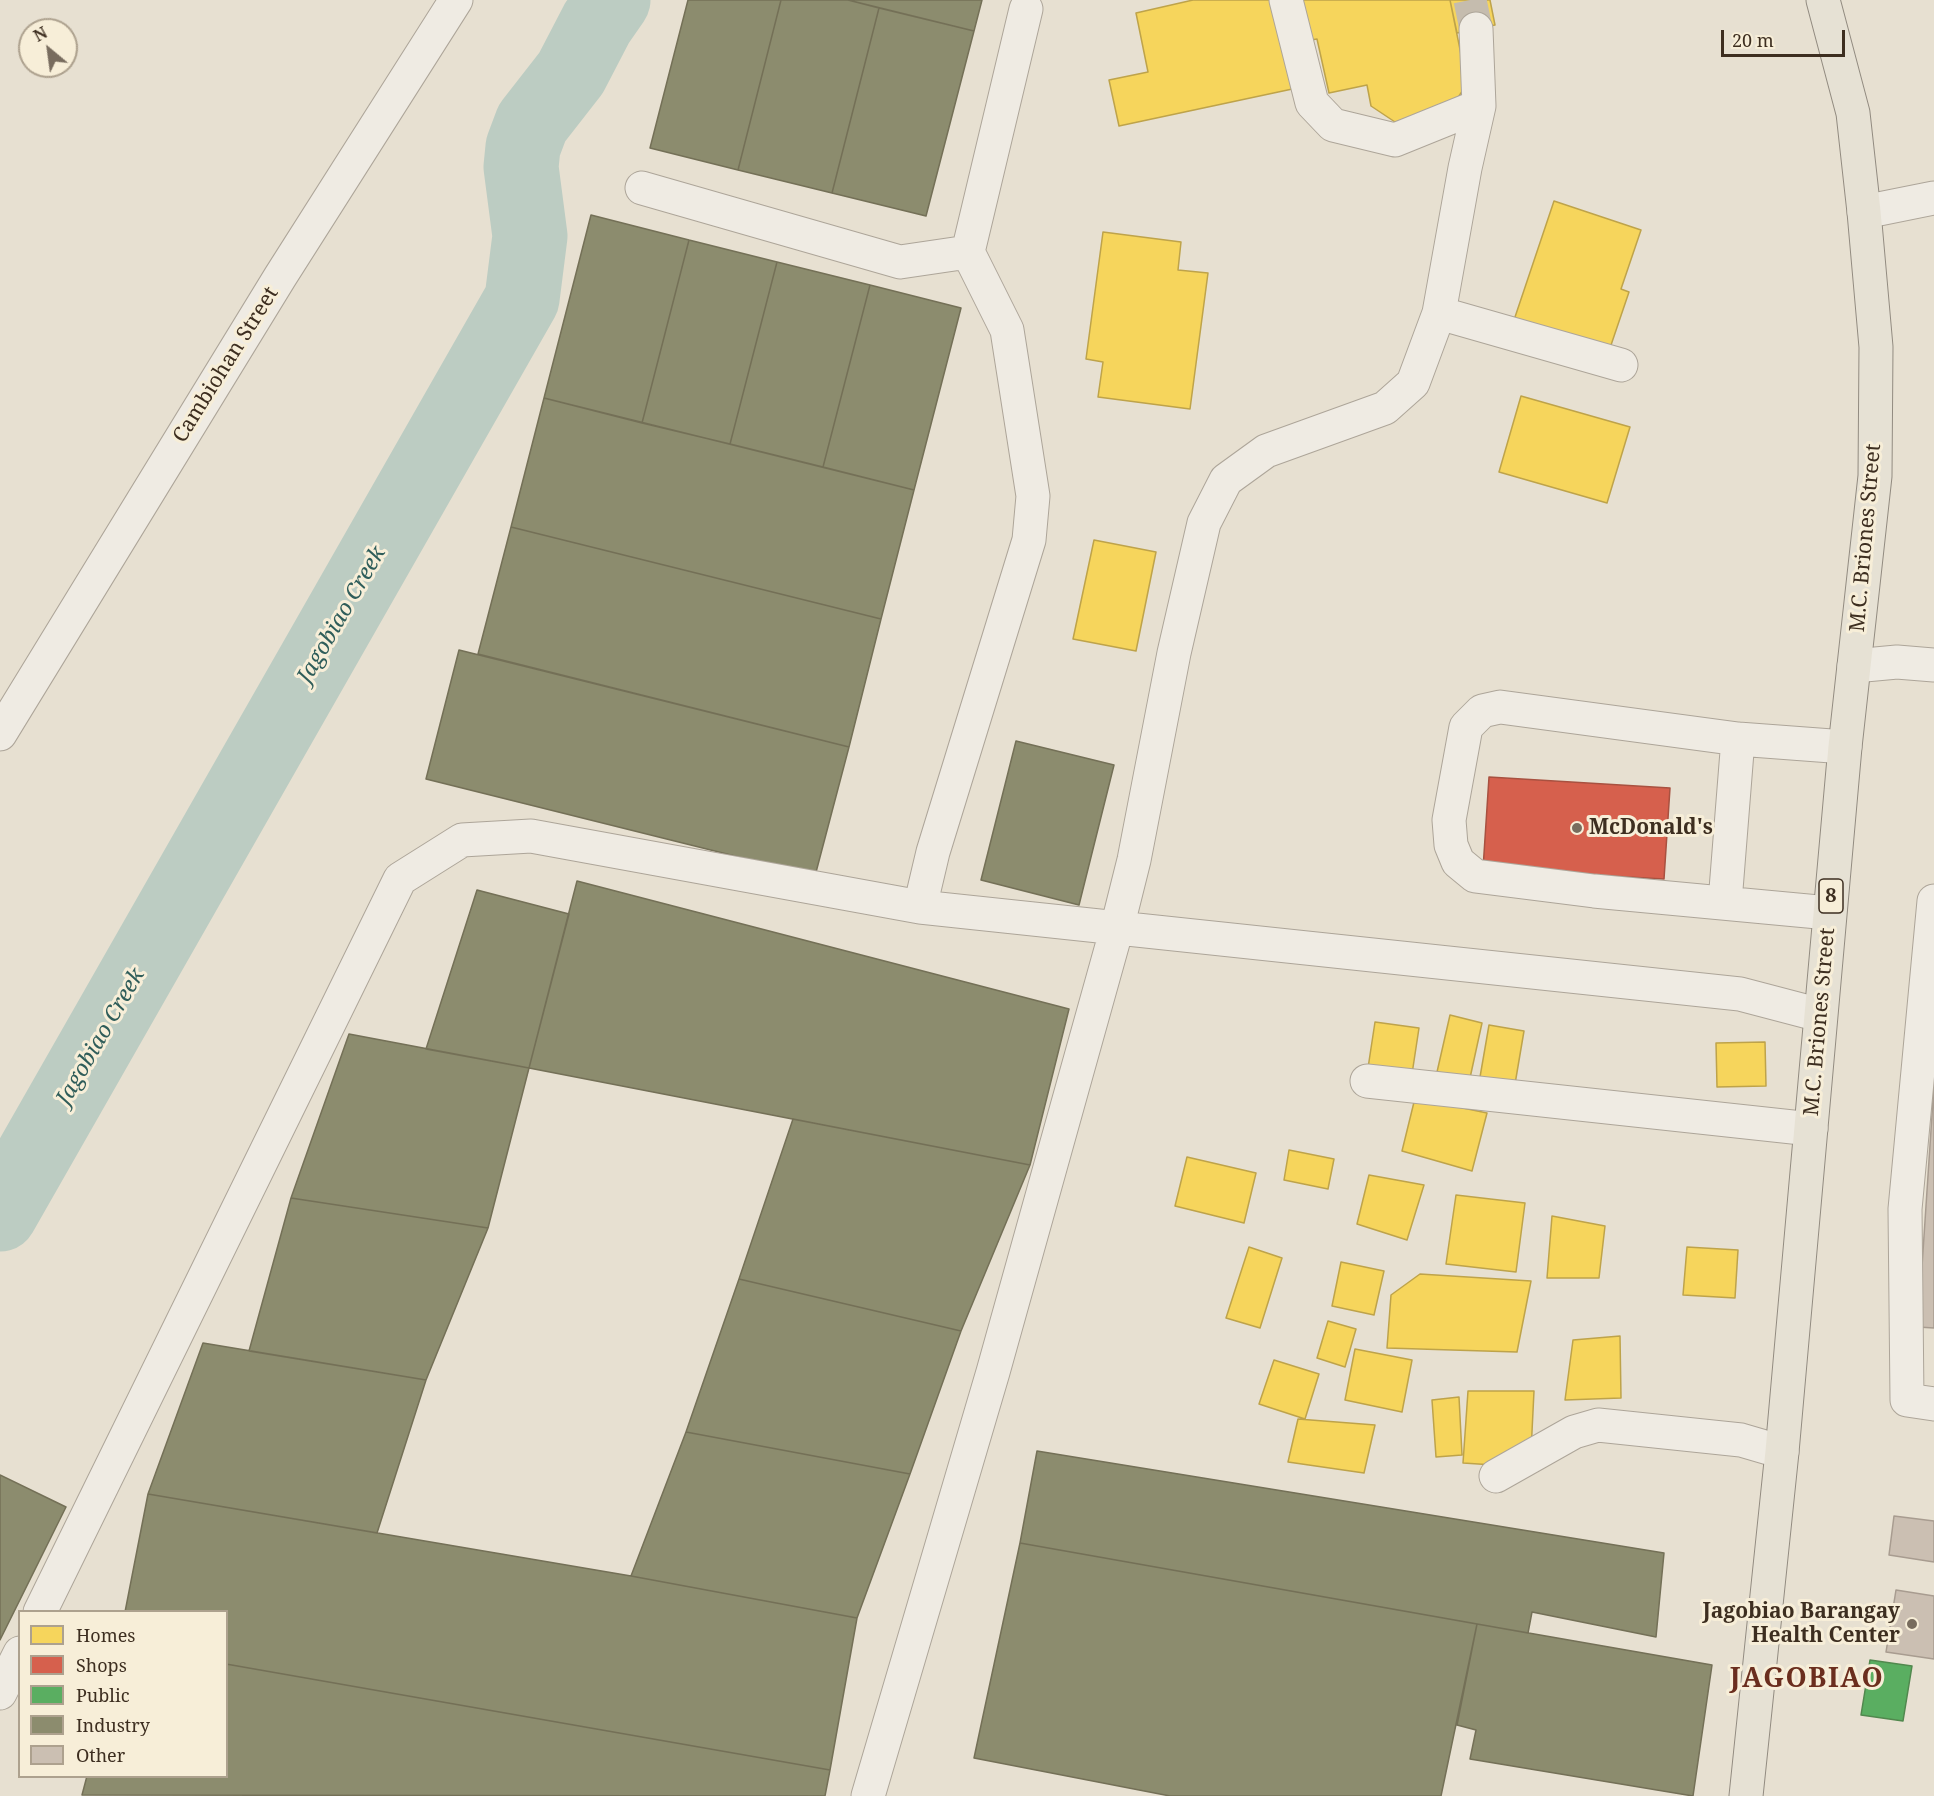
<!DOCTYPE html>
<style>
body{margin:0}
#map{position:relative;width:1934px;height:1796px;overflow:hidden;background:#e7e0d1;font-family:"Noto Serif",serif}
canvas{display:block}
.legend{position:absolute;left:18px;top:1610px;width:210px;height:168px;box-sizing:border-box;background:#f7eed8;border:2px solid #ada18e;margin:0;padding:8px 10px;list-style:none;font-size:18px;color:#3d2e20}
.legend li{display:flex;align-items:center;gap:12px;height:30px}
.legend b{width:30px;border:2px solid #ada18e}
.north{position:absolute;left:18px;top:18px;width:60px;height:60px;box-sizing:border-box;background:#f7eed8;border:2px solid #ada18e;border-radius:50%;rotate:331deg;font-size:16px;font-weight:700;line-height:24px;text-align:center;color:#3d2e20}
.north::after{content:'';display:block;margin:auto;width:21px;height:27px;background:#786c5e;clip-path:polygon(50% 0,100% 100%,50% 72%,0 100%)}
.scale{position:absolute;left:1721px;top:30px;width:124px;height:27px;box-sizing:border-box;border:3px solid #3d2e20;border-top:0;padding-left:8px;font-size:18px;line-height:21px;white-space:nowrap;color:#3d2e20;-webkit-text-stroke:4px #f7eed8;paint-order:stroke}
</style>
<div id="map">
<canvas width="1934" height="1796"></canvas>
<ul class="legend">
<li><b style="height:16px;background:#f6d55c"></b>Homes</li>
<li><b style="height:16px;background:#d6604d"></b>Shops</li>
<li><b style="height:16px;background:#5aae61"></b>Public</li>
<li><b style="height:16px;background:#8c8c6e"></b>Industry</li>
<li><b style="height:16px;background:#cbbfb2"></b>Other</li>
</ul>
<div class="north">N</div>
<div class="scale">20 m</div>
</div>
<script>
const c = document.querySelector('canvas').getContext('2d');
c.lineJoin = 'round';
function paint(path, color) {
  c.fillStyle = color;
  c.fill(path, 'evenodd');
}
function strokePath(path, color, width, dash) {
  c.strokeStyle = color;
  c.lineWidth = width;
  c.lineCap = dash ? 'butt' : 'round';
  c.setLineDash(dash || []);
  c.stroke(path);
}
function label(font, color, halo, rows, align = 'center') {
  c.font = font + ' "Noto Serif",serif';
  c.lineWidth = 6;
  c.setLineDash([]);
  c.textBaseline = 'middle';
  c.strokeStyle = halo;
  c.fillStyle = color;
  for (const [text, x, y, turn = 0] of rows) {
    c.save();
    c.translate(x, y);
    c.rotate((+turn || 0) * Math.PI / 180);
    c.textAlign = isNaN(turn) ? turn : align;
    if (halo) c.strokeText(text, 0, 0);
    c.fillText(text, 0, 0);
    c.restore();
  }
}
const homes = new Path2D(`
 M1193 0H1279L1297 88 1119 126 1109 80 1148 72 1136 13Z
 M1296 0H1450L1467 84 1449 111 1395 122 1371 106 1367 85 1329 93 1317 39 1305 41Z
 M1450 0H1490L1495 25 1457 33Z
 M1554 201 1641 230 1621 289 1629 292 1609 351 1514 320Z
 M1103 232 1181 242 1178 270 1208 273 1190 409 1098 397 1103 362 1086 359Z
 M1521 396 1630 427 1607 503 1499 472Z
 M1094 540 1156 552 1136 651 1073 639Z
 M1450 1015 1482 1023 1470 1078 1437 1072Z
 M1375 1022 1419 1028 1412 1074 1368 1068Z
 M1489 1025 1524 1031 1515 1084 1480 1077Z
 M1765 1042 1766 1086 1717 1087 1716 1043Z
 M1415 1098 1487 1113 1472 1171 1402 1151Z
 M1289 1150 1334 1159 1328 1189 1284 1180Z
 M1187 1157 1256 1173 1244 1223 1175 1206Z
 M1369 1175 1424 1185 1407 1240 1357 1224Z
 M1456 1195 1525 1203 1516 1272 1446 1264Z
 M1552 1216 1605 1226 1599 1278H1547Z
 M1249 1247 1282 1258 1260 1328 1226 1318Z
 M1687 1247 1738 1250 1735 1298 1683 1295Z
 M1341 1262 1384 1271 1374 1315 1332 1306Z
 M1420 1274 1531 1281 1517 1352 1387 1348 1391 1295Z
 M1328 1321 1356 1329 1345 1367 1317 1358Z
 M1620 1336 1621 1398 1565 1400 1573 1340Z
 M1355 1349 1412 1360 1402 1412 1345 1400Z
 M1274 1360 1319 1374 1305 1419 1259 1404Z
 M1468 1391H1534L1531 1452 1509 1466 1463 1463Z
 M1459 1397 1462 1455 1436 1457 1432 1400Z
 M1298 1419 1375 1425 1364 1473 1288 1462Z`);
paint(homes, '#f6d55c');
strokePath(homes, '#bea34a', 1.5);
const shops = new Path2D(`
 M1489 777 1670 788 1664 879 1483 869Z`);
paint(shops, '#d6604d');
strokePath(shops, '#a85140', 1.5);
const public = new Path2D(`
 M1870 1660 1912 1666 1903 1721 1861 1715Z`);
paint(public, '#5aae61');
strokePath(public, '#51884e', 1.5);
const industry = new Path2D(`
 M688 0H781L738 170 650 148Z
 M781 0H848L879 8 832 193 738 170Z
 M848 0H982L974 31Z
 M879 8 974 31 926 216 832 193Z
 M591 215 689 240 642 423 544 398Z
 M689 240 777 262 730 444 642 423Z
 M777 262 870 285 823 467 730 444Z
 M870 285 961 308 914 490 823 467Z
 M544 398 914 490 881 619 511 527Z
 M511 527 881 619 849 747 478 654Z
 M459 650 849 747 815 876 426 779Z
 M1016 741 1114 765 1079 905 981 880Z
 M577 881 1069 1009 1030 1165 529 1068Z
 M477 890 569 914 529 1068 426 1049Z
 M349 1034 529 1068 488 1228 291 1198Z
 M793 1119 1030 1165 961 1331 739 1279Z
 M291 1198 488 1228 426 1380 249 1351Z
 M739 1279 961 1331 910 1474 686 1432Z
 M203 1343 426 1380 377 1533 148 1494Z
 M686 1432 910 1474 857 1618 631 1576Z
 M1037 1451 1664 1553 1656 1637 1532 1612 1528 1633 1020 1543Z
 M0 1475 66 1507 0 1640Z
 M148 1494 631 1576 857 1618 830 1770 226 1664V1612H125Z
 M1020 1543 1477 1624 1441 1796H1170L974 1758Z
 M1477 1624 1712 1665 1693 1796 1470 1759 1476 1730 1457 1725Z
 M226 1664 830 1770 825 1796 82 1795 87 1776H226Z`);
paint(industry, '#8c8c6e');
strokePath(industry, '#747057', 1.5);
strokePath(new Path2D(`
 M0 1214 522 299 530 236 521 167 523 147 532 123 571 73 597 23 613 0`), '#bcccc2', 75);
const building = new Path2D(`
 M1934 1085V1328L1918 1327Z
 M1894 1516 1934 1521V1562L1889 1555Z
 M1896 1590 1934 1596V1659L1886 1652Z`);
paint(building, '#cbbfb2');
strokePath(building, '#a89c90', 1.5);
strokePath(new Path2D(`
 M1470 0 1476 29`), '#c5bcae', 33, [33, 16]);
const minor = new Path2D(`
 M1286 0 1312 103 1333 125 1395 140 1479 106
 M1026 9 968 252 1007 330 1033 496 1029 540 933 852 920 907 1740 994 1820 1015
 M642 188 900 262 968 252
 M1864 212 1934 198
 M1439 313 1621 365
 M1854 666 1897 662 1934 665
 M0 734 280 277 456 0
 M1934 901 1905 1209 1907 1400 1934 1404
 M1725 902 1738 739
 M1829 913 1594 891 1475 876 1458 862 1451 845 1449 820 1466 727 1482 711 1500 707 1738 739 1845 747
 M1367 1081 1811 1129
 M1496 1476 1574 1432 1598 1425 1741 1440 1782 1452
 M40 1612 400 879 462 840 531 836 920 907
 M0 1693 20 1653
 M868 1796 993 1372 1117 928 1134 860 1174 653 1204 523 1226 480 1266 451 1385 408 1413 383 1439 313 1465 168 1479 106 1476 29`);
const major = new Path2D(`
 M1746 1796 1782 1452 1845 747 1875 476 1876 347 1864 212 1853 113 1823 0`);
strokePath(minor, '#ada599', 35);
strokePath(major, '#928b80', 35);
strokePath(minor, '#efebe3', 33);
strokePath(major, '#e6e1d4', 33);
for (const [x, y, r, color] of [
 [1577,828,6,"#786c5e"],
 [1912,1624,6,"#786c5e"]
]) {
  const dot = new Path2D();
  dot.arc(x, y, r, 0, 2 * Math.PI);
  c.fillStyle = color;
  c.fill(dot);
  strokePath(dot, '#f7eed8', 2);
}
for (const [x, y, w] of [
 [1831,896,24]
]) {
  const box = new Path2D();
  box.roundRect(x - w / 2, y - 17, w, 34, 4.5);
  c.fillStyle = '#f7eed8';
  c.fill(box);
  strokePath(box, '#3d2e20', 1.5);
}
label('bold 20px', '#3d2e20', null, [
 ["8",1831,896]
]);
label('21px', '#3d2e20', '#f7eed8', [
 ["Cambiohan Street",226,365,-58],
 ["M.C. Briones Street",1866,538,-85],
 ["M.C. Briones Street",1820,1022,-85]
]);
label('bold 21px', '#3d2e20', '#f7eed8', [
 ["McDonald's",1589,828],
 ["Jagobiao Barangay",1900,1612,"right"],
 ["Health Center",1900,1636,"right"]
], 'left');
label('italic 22px', '#2f5d5a', '#f7eed8', [
 ["Jagobiao Creek",342,615,-60],
 ["Jagobiao Creek",101,1037,-60]
]);
c.letterSpacing = '1.5px';
label('bold 27px', '#6b2e1e', '#f7eed8', [
 ["JAGOBIAO",1807,1679]
]);
c.letterSpacing = '0px';
</script>
